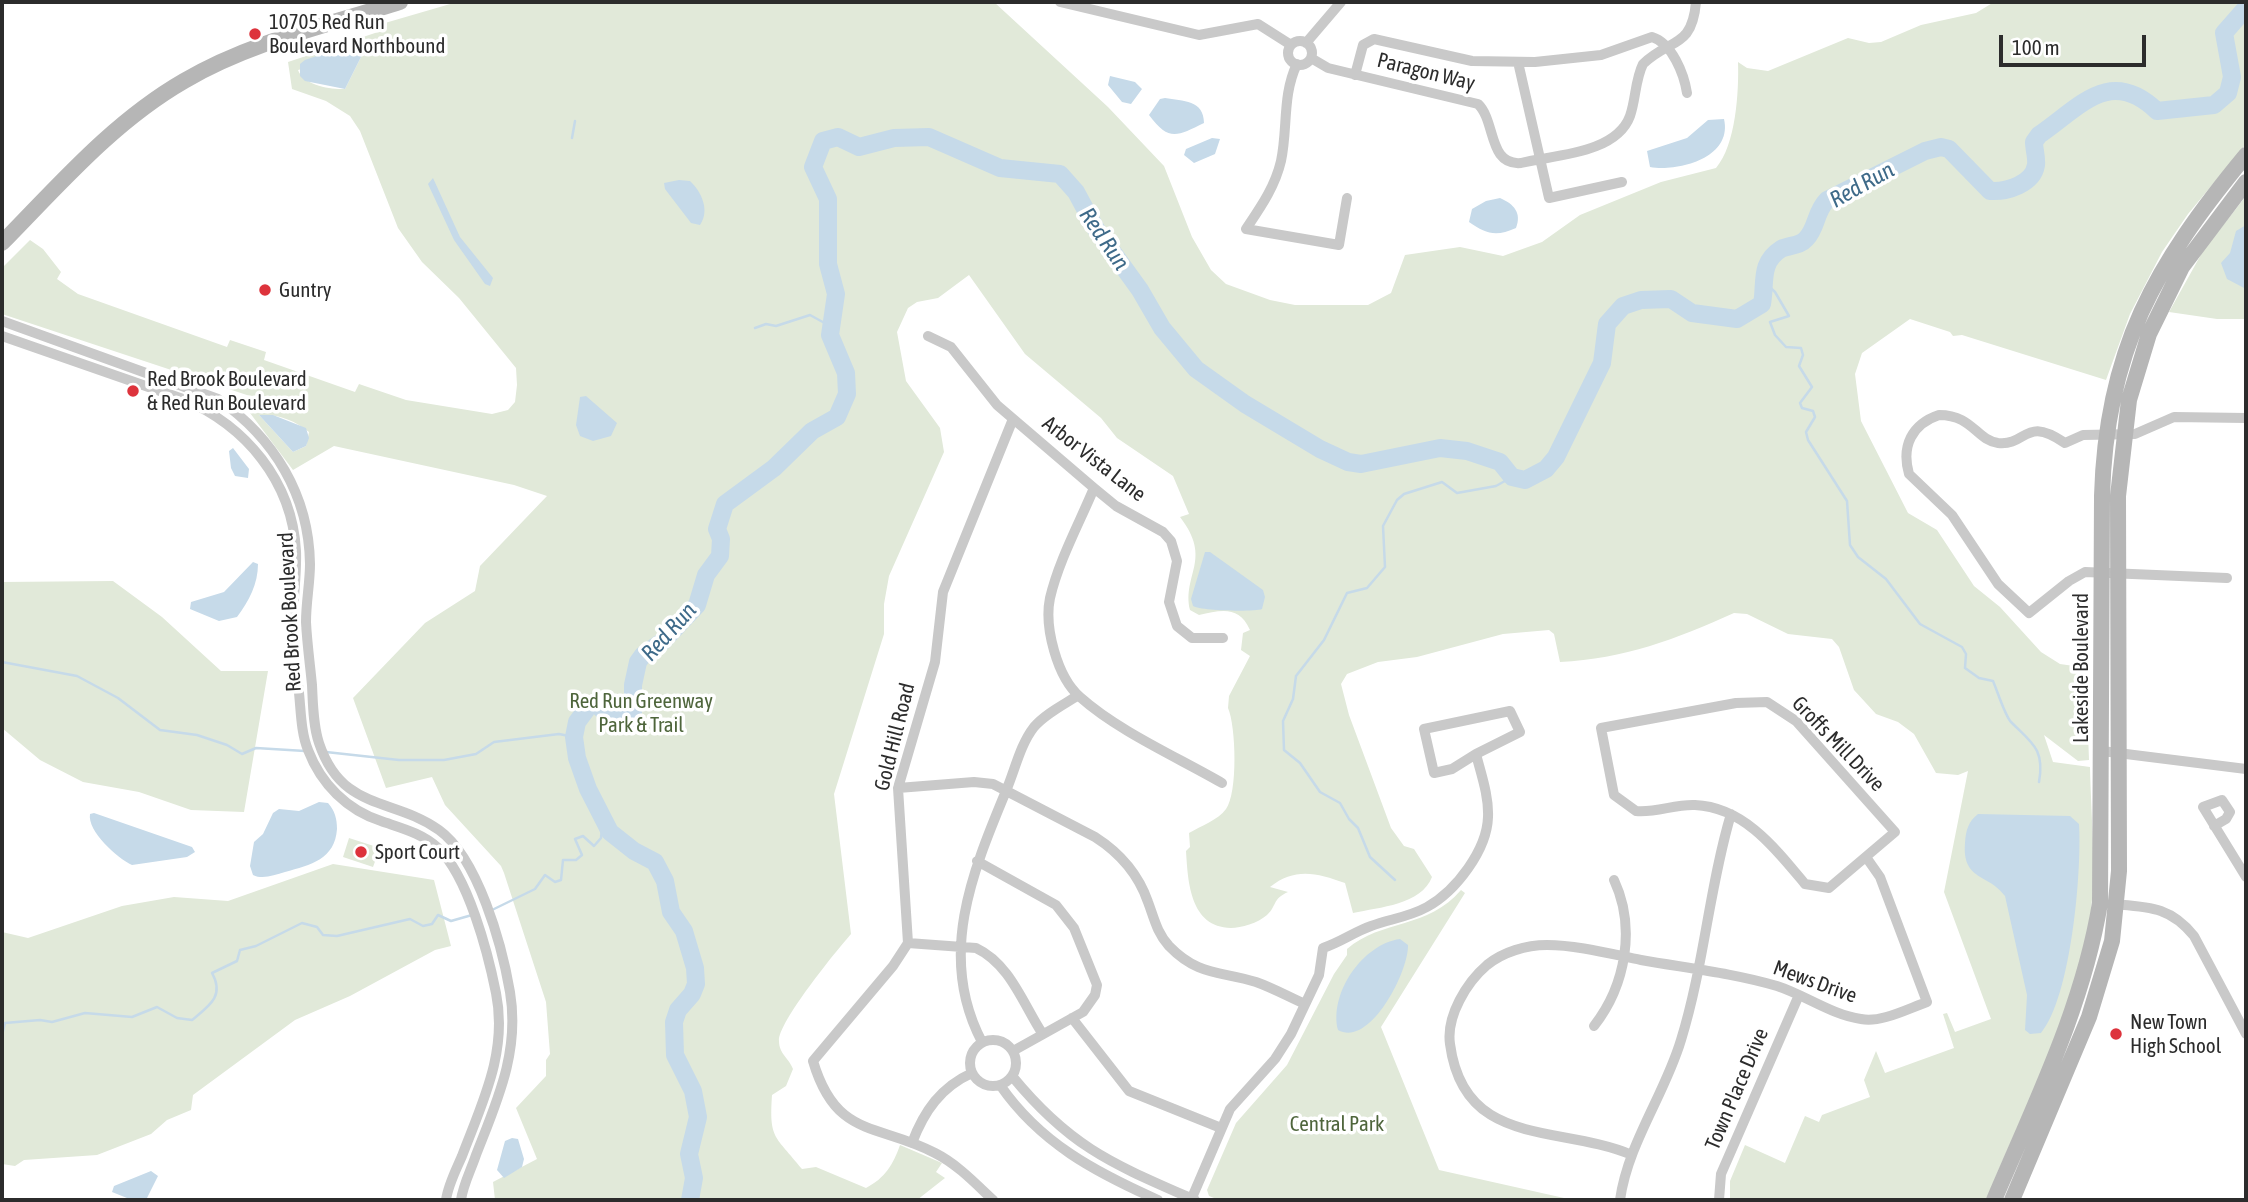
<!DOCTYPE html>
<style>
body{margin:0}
#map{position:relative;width:2248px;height:1202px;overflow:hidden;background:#fff;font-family:"Asap Condensed",sans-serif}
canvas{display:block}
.frame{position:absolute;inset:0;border:4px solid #2c2c2c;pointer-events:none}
.scale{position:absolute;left:1999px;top:35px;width:147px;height:32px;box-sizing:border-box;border:4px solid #2c2c2c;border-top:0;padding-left:9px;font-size:21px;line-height:24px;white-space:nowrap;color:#2c2c2c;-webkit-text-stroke:5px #fff;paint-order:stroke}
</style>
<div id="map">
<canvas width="2248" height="1202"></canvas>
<div class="frame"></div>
<div class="scale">100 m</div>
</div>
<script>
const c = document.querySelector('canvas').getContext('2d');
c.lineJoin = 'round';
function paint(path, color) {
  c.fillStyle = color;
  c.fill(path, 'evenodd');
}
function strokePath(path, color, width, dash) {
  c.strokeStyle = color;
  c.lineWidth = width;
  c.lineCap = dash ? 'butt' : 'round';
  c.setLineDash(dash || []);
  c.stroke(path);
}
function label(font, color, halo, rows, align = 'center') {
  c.font = font + ' "Asap Condensed",sans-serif';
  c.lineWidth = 7;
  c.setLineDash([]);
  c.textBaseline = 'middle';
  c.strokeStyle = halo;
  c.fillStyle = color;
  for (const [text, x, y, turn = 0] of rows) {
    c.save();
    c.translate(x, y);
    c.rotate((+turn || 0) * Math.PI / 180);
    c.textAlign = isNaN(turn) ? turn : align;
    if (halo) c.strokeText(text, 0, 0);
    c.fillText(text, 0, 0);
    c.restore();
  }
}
paint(new Path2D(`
 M457 2H994L1108 107 1164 166 1192 237 1211 270 1226 284 1270 300 1295 305H1368L1391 293 1405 255 1460 247 1503 256 1542 242 1580 215 1661 182 1716 168C1736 145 1739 91 1738 62L1747 68 1768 71 1848 38 1869 43 1881 42 1921 25 1976 13 1994 2H2246V144L2188 214 2162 252 2130 314 2106 380 1962 335 1953 336 1950 332 1910 319 1862 353 1855 374 1861 421 1908 513 1937 530 1974 586 2000 607 2041 652 2060 664 2081 667 2086 677 2089 760 2078 761 2044 735 2053 762 2090 767C2091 818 2098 889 2087 937 2067 1029 2021 1114 1986 1200H1730V1181L1745 1145 1785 1163 1805 1116 1819 1122 1822 1115 1870 1097 1864 1080 1876 1051 1885 1073 1954 1048 1943 1014 1947 1013 1955 1032 1991 1019 1944 892 1968 771 1958 775 1936 773 1914 734 1898 722 1876 714 1854 690 1839 647 1832 639 1788 634 1747 614 1734 613C1676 639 1624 659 1560 662L1554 634 1549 630 1503 634 1417 657 1378 662 1347 674 1341 684 1349 715 1391 828 1404 846 1414 849 1432 877C1421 905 1380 907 1353 913L1345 883C1317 873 1295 867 1270 887L1288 892C1272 899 1277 906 1267 915 1258 923 1241 928 1231 928 1190 927 1188 882 1186 851L1190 847 1189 833C1201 826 1218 820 1226 809 1238 793 1236 726 1228 708L1229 696 1250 656 1241 650 1243 633 1250 630C1239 605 1221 610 1199 615L1190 610C1182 574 1213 560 1180 517L1189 514 1173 476 1117 438 1101 418 1025 354 969 275 938 298 917 302 908 308 897 332 906 381 940 428 944 452 889 576 884 604V634L834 794 851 934C837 950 778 1022 779 1041 779 1054 789 1058 793 1069L786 1086 772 1095C769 1140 775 1135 802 1169L816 1167 866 1188C885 1178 893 1165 900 1145L942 1163 936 1172 945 1178 917 1200H495L493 1182 537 1159 516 1108 546 1076V1060L550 1054 546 1002 504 873 501 866 445 805 432 777 386 788 353 698 425 623 475 591 480 566 547 496 514 485 334 446 293 470 250 413 252 407 267 405 268 402 2 314V268L30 240 43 249 61 272 57 279 78 294 227 347 230 340 266 352 264 360 355 392 359 384 406 400 492 414 508 410 515 402 517 385 516 368 459 298 422 262 398 228 360 131 350 116 326 101 292 89 288 62 387 29 385 23ZM363 53 345 89C331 90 303 85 298 70ZM259 415C279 414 294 420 309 432L306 446 293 452Z
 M2246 196V319H2217L2169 312 2203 251Z
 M113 581 162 617 221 671H268L244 812 191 810 139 792 83 782 40 760 2 728V582Z
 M349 838 380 848 373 867 343 857Z
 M333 864 434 880 451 946 435 950 350 996 295 1020 193 1095 191 1110 167 1120 151 1134 97 1155 24 1160 15 1166 2 1164V932L28 938 122 906 174 897 228 901Z
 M1461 890 1465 893 1381 1027 1439 1170 1573 1200H1219L1209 1196 1207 1190 1236 1123 1287 1065 1334 974 1347 955V949C1382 919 1428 929 1461 890Z`), '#e1e9d9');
paint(new Path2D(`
 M352 44 360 46 363 53 345 89 305 81 300 76V64L305 60Z
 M1110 76 1135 82 1142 89 1131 104 1122 102 1108 85Z
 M1165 98C1183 101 1204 100 1204 123 1177 136 1169 142 1149 115L1160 99Z
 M1724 119C1733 158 1678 172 1650 167L1647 151 1687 138 1708 120Z
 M1212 138 1220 139 1215 154 1194 163 1184 155 1186 149Z
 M433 178 460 237 493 278 490 286 485 284 454 240 428 184Z
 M679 180 690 181C702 192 710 211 700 225L691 223 665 189 664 183Z
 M1500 198C1514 204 1522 213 1516 228 1496 237 1486 234 1469 222L1472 209 1486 201Z
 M2246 225V289L2227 279 2221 263 2230 253 2236 231Z
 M586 396 617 423 611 436 593 441 580 436 576 425 580 397Z
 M259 415H273L306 428 309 438 306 446 293 452Z
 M233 448 249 469 248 478 235 476 231 468 229 451Z
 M1205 552H1210L1263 590 1265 597 1262 609C1255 612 1200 611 1193 606L1191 599Z
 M253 562 258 564C258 584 249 601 237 617L219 621 190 609 191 602 224 592Z
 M319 802 328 803C335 811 337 819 337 829 335 859 311 865 285 872 274 875 263 880 253 875L250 866 254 842 263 834 273 813 279 809 299 811Z
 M94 813 192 847 195 852 187 857 132 865C117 858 87 831 90 814Z
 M1978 814 2070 816 2079 824C2082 872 2071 997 2041 1033L2030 1034 2025 1030 2027 995 2005 896C1988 873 1962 881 1965 843 1966 830 1968 822 1978 814Z
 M1400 939 1408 945C1409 971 1370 1048 1338 1030 1329 993 1363 944 1400 939Z
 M512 1138 518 1139 524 1159 522 1167 504 1178 497 1170 505 1141Z
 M151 1171 158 1176 146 1200H132L112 1192 114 1186Z`), '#c6dae9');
strokePath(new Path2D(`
 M572 138 575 121
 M1762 280 1775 292 1789 316 1770 322 1775 335 1786 347 1801 348 1803 355 1799 366 1812 387 1800 403 1802 408 1813 411 1815 417 1806 432 1808 440 1847 501 1850 545 1858 557 1886 579 1920 624 1962 647 1966 654 1965 668 1979 678 1993 681C1997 690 2005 716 2011 722 2032 743 2045 749 2039 782
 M755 328 766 324 776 326 810 315 830 326
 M2 662 77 676 118 698 160 730 197 735 227 745 242 754 256 748 305 751
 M326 752 399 760H444L476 754 494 742 559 734 574 737
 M1395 880 1370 857 1358 828 1349 819 1340 803 1320 792 1300 763 1284 750 1283 721 1293 699 1296 676 1324 640 1347 593 1367 588 1385 567 1383 526 1397 500 1404 494 1442 482 1457 493 1496 486 1512 477
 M492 910 535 889 545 875 555 882 561 880 563 860H576L582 855 575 839 583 836 594 846 601 838 602 829 607 826
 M2 1035 5 1023 40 1020 52 1022 85 1013 132 1017 157 1007 177 1018 192 1020C209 1006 225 996 212 973L237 961 240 950 256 946 302 923 317 927 323 935 337 936 410 919 423 926 432 924 438 915 451 921 472 915`), '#c6dae9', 2.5);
strokePath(new Path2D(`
 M690 1200 694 1178 689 1154 698 1117 693 1091 675 1055 674 1022 678 1010 692 994 696 984 695 968 684 931 671 912 665 881 655 862 634 851 610 832 588 789 577 758 574 737 577 722 589 706 597 705 610 717 628 720 633 716V685L638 662 643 655 663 641 697 605 706 575 720 556 721 539 717 529 725 504 774 468 812 431 837 417 847 394 846 373 830 335 836 294 828 264V199L813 167 823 141 838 137 859 147 894 138 929 137 1000 168 1060 174 1076 192 1096 229 1140 290 1162 328 1196 369 1245 404 1320 449 1348 462 1361 464 1440 448 1467 451 1500 462 1512 477 1525 480 1546 469 1556 457 1602 363 1607 324 1623 306 1641 300 1671 299 1692 313 1737 319 1762 304C1766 283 1759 263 1781 249 1789 245 1800 246 1806 239 1817 228 1815 212 1827 200L1925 151 1941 147 1949 149 1990 191C2007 192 2033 184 2036 165 2037 158 2034 149 2034 142L2039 135C2080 107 2110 66 2157 111L2214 105 2228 93 2232 77 2224 33 2246 8`), '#c6dae9', 18);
strokePath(new Path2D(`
 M1060 2 1199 35 1258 24 1291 45
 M1288 53a12 12 0 1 1 24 0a12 12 0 1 1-24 0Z
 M1306 43 1341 2
 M1311 58 1328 68 1478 104C1496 121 1488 166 1521 163 1554 155 1616 154 1630 116 1636 99 1635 80 1643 64 1670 38 1692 49 1696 2
 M1518 62 1549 198 1622 182
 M1297 64C1282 95 1288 129 1281 161 1275 187 1260 208 1246 229L1339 245 1347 198
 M1355 75 1363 45 1374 39 1472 61 1535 62 1601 55 1652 37C1672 43 1684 74 1687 93
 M2 321 218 399C274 438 309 495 310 564 310 583 306 602 306 622 307 643 310 664 312 685 313 704 313 725 319 743 342 812 393 797 439 830 478 858 502 945 510 992 520 1052 497 1101 476 1155 471 1170 463 1185 461 1200
 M2 336 183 399C246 426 292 481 296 551 297 574 293 597 293 620 293 644 296 669 299 693 301 712 301 733 308 750 321 784 347 810 381 821 401 828 422 833 438 848 468 876 488 953 496 993 508 1052 482 1103 462 1156 456 1170 448 1185 446 1200
 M928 336 951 347 997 405 1094 488 1116 506 1163 532 1171 541 1177 561 1169 602 1177 626 1192 638H1223
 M1013 419 943 592 935 662 898 788 908 943 976 948C1010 964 1023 1004 1042 1033
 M1094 488C1079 524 1059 560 1050 598 1044 627 1057 677 1080 697 1118 731 1177 757 1222 783
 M2227 578 2085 572 2069 581 2029 613 1998 584 1952 515 1909 474C1901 446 1912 424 1939 415 1973 415 1976 440 1998 443 2028 446 2024 415 2065 443L2083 435 2135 434 2174 417 2246 418
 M1767 702 1796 721 1895 832 1829 888 1805 884C1776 849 1744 807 1695 805 1675 804 1656 813 1636 811L1614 795 1601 728 1736 703Z
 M2102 751 2246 769
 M898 788 974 782 993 784 1095 837C1120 853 1138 873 1148 902 1154 918 1157 933 1169 946 1198 976 1220 971 1256 982 1273 988 1289 997 1305 1004
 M2214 826 2226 819 2230 812 2222 800 2203 807 2246 877
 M977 861 1056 905 1074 928 1097 985 1095 995 1083 1012 1013 1051
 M2112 904C2148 907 2170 906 2194 936L2246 1034
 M908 943 893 966 813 1061C836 1139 878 1123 935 1153 957 1164 975 1183 993 1200
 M1072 1018 1129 1091 1221 1128
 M1594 1026C1626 985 1636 927 1614 880
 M970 1063a23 23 0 1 1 46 0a23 23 0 1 1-46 0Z
 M982 1042C937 957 972 873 1006 791 1015 770 1020 745 1034 727 1045 714 1063 705 1077 696
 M1012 1076C1071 1148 1113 1164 1195 1200
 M1000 1085C1040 1143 1095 1172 1158 1200
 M912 1143C924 1111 941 1087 972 1073
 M1632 1155C1559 1124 1464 1149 1450 1044 1446 1016 1467 982 1487 965 1503 952 1526 945 1547 945 1577 945 1611 954 1641 960 1686 968 1733 973 1777 986 1805 995 1832 1015 1861 1019 1881 1023 1907 1009 1927 1002L1880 877 1866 857
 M1191 1200 1230 1109 1275 1059 1291 1034 1319 975 1323 948C1341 942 1354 932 1371 926 1390 919 1409 917 1427 907 1456 891 1487 850 1488 817 1489 796 1481 774 1476 754L1452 769 1434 773 1424 729 1510 711 1520 732 1476 754
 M1620 1200C1628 1143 1665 1094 1681 1040 1704 966 1709 888 1731 814
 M1719 1200 1721 1174 1799 995`), '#c9c9c9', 10);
strokePath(new Path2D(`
 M2 243C59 185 113 122 184 81 250 42 328 25 400 2
 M1994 1200C2035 1103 2083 1007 2100 903L2102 496C2106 350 2155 265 2246 155
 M2012 1200 2089 1017 2112 941 2119 871 2118 496 2129 400 2149 334 2182 267 2246 182`), '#b6b6b6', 16);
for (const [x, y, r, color] of [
 [255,34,7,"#dd333c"],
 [265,290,7,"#dd333c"],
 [133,391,7,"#dd333c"],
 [361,852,7,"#dd333c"],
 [2116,1034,7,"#dd333c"]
]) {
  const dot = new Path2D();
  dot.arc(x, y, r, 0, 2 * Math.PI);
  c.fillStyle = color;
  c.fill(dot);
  strokePath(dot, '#fff', 2.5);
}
label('21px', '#2c2c2c', '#fff', [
 ["10705 Red Run",269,22],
 ["Boulevard Northbound",269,46],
 ["Guntry",279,290],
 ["Red Brook Boulevard",147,379],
 ["& Red Run Boulevard",147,403],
 ["Sport Court",375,852],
 ["New Town",2130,1022],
 ["High School",2130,1046]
], 'left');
label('21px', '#2c2c2c', '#fff', [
 ["Paragon Way",1426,72,14],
 ["Arbor Vista Lane",1094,459,38],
 ["Red Brook Boulevard",290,612,-93],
 ["Lakeside Boulevard",2081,668,-90],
 ["Gold Hill Road",895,737,-76],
 ["Groffs Mill Drive",1838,744,46],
 ["Mews Drive",1815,982,20],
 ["Town Place Drive",1737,1089,-67]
]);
label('21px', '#4e653b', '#fff', [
 ["Red Run Greenway",641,701],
 ["Park & Trail",641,725],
 ["Central Park",1337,1124]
]);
label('italic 23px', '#3e6a89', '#fff', [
 ["Red Run",1862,185,-29],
 ["Red Run",1104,239,56],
 ["Red Run",669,632,-48]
]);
</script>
